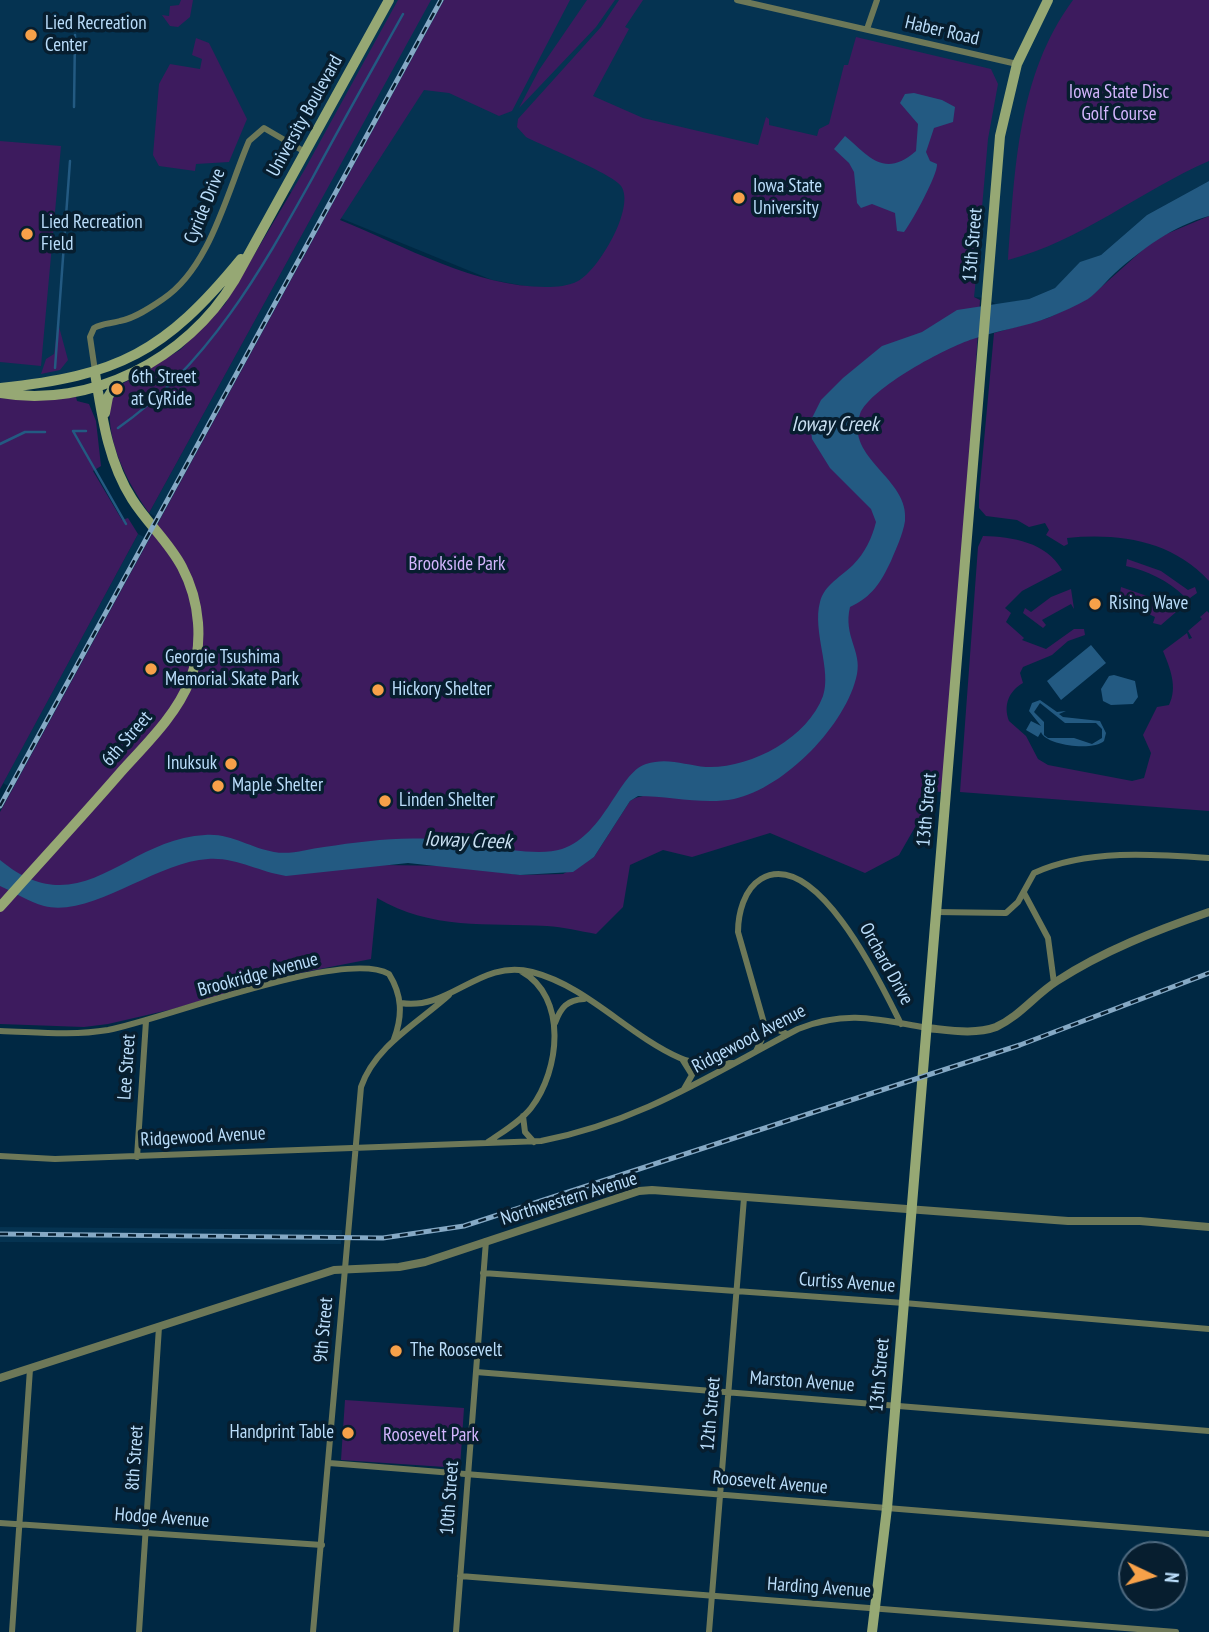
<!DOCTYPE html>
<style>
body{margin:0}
#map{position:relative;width:1209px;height:1632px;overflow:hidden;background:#002843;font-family:"PT Sans Narrow",sans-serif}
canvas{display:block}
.north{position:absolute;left:1118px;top:1541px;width:70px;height:70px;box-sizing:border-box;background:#071e2f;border:2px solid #4f6a80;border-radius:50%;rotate:95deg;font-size:19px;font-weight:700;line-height:28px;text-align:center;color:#baddfa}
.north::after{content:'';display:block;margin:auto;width:24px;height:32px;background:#f7a149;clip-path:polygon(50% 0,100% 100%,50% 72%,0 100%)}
</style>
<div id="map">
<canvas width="1209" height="1632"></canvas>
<div class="north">N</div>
</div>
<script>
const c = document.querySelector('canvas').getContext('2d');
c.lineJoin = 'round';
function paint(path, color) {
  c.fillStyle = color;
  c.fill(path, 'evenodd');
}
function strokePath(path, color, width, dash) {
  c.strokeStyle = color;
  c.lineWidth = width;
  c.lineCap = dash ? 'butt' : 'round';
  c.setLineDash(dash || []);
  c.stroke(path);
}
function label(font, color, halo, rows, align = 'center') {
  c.font = font + ' "PT Sans Narrow",sans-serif';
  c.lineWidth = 7;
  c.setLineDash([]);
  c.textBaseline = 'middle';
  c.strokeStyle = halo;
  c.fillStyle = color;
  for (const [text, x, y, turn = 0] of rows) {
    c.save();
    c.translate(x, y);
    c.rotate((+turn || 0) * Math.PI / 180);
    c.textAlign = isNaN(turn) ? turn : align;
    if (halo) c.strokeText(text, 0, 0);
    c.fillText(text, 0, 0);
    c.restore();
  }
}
paint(new Path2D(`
 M0 0H1209V181L1147 215 1101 255 1080 263 1055 288 1029 299 997 305 986 298 974 297H584L492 280 328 213 159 519 149 513 317 207 285 189 250 248 189 316 108 368 0 388Z
 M138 534 148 539 13 789 3 783Z
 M0 1227 342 1230 341 1244 0 1242Z`), '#053351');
paint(new Path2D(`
 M181 0H193L190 17 178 27 170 26 162 15 169 16 170 6 179 5Z
 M398 0H431L149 513C127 482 102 436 112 395L115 397 119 392 116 389 122 384 180 350 225 304 305 169Z
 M444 0H570L512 111 499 116 449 93 424 90 340 220C404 246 476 287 546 287 556 287 569 286 578 281 598 271 636 207 621 186 613 174 543 146 526 137L517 127 518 119 601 27 619 0H643L625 27 629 29 593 96 643 118 758 145 766 117 769 119V125L817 136 819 129 829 124 844 65H848L856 37 991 69 998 84 988 139 975 288 974 297 980 300 965 535 942 792 926 791 922 815 899 855 865 873 770 833 692 857 663 850 630 865 623 907 596 934C580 931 563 927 547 926 488 923 431 930 377 898L371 959 284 976 173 1009 108 1024 84 1027 0 1024V812ZM641 780H772C748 798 714 799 683 798 665 798 646 791 630 801L594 857 563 874 520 875 454 866 380 865 459 856 552 863 593 846Z
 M587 0H615L596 27 519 108 539 70Z
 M1073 0H1209V161C1140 191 1081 241 1008 260 1015 169 1017 76 1073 0Z
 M196 38 209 43 247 119 229 162 196 164 195 171 159 166 153 155 159 84 170 64 200 69 202 59 192 55Z
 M0 141 61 146 41 366 0 362Z
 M1209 216V581C1171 540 1119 533 1067 538L1068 544 1064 546 1046 535 1049 530 1045 523 1029 527 1017 520 986 516 979 508V495L994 333 1048 318 1089 298 1147 246 1164 235Z
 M58 323 68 360 60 370 41 374 46 359 54 354Z
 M76 397 77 401 89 404 96 421 101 466 93 471 122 520 128 518 138 534 0 789V398L41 400Z
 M983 536C1013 537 1046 542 1062 570L1022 591 1005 608 1011 613 1006 622 1024 638 1022 640 1046 649 1074 629H1084L1085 635 1068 641 1052 655 1023 667 1020 673 1023 683C1009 691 1003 705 1009 721L1026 736 1038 759 1048 765 1132 781 1144 778 1151 753 1143 735 1157 707 1169 705C1178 687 1170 668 1163 651L1187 633 1189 639 1192 638 1188 631 1202 619 1200 617 1207 611 1209 613V811L960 792 978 547Z
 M1127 559 1161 571 1188 590 1195 587 1197 593 1183 603 1184 596C1167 580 1148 571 1126 566Z
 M1121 587 1147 596 1169 611 1176 608V612L1161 625 1153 623 1155 617 1119 600Z
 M1071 589 1074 609 1071 604 1042 620 1046 625 1043 628 1023 613 1025 608 1031 612 1051 597Z
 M345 1400 464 1408 460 1468 341 1460Z`), '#3d1b5e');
paint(new Path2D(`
 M914 93 942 100 955 107 953 122 934 128 926 152 930 161 937 164C938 174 912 222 904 232L897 231 895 213 872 204 861 208 857 203 854 172 849 163 834 149 845 136C869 156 884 179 916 151L918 124 900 103 905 94Z
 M1209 181V216C1173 226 1142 249 1115 273 1106 281 1098 292 1088 299 1076 306 1062 312 1050 317 1025 327 998 330 973 339 947 347 870 388 860 414 844 459 910 478 905 521 903 534 896 549 891 561 881 582 872 597 850 607 843 636 862 651 857 674 847 724 785 788 734 799 704 805 669 796 638 796L630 801 594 857 573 872 520 875 408 863 286 876C259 872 236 857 208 859 156 862 91 918 44 906 29 902 14 892 0 886V860C81 927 124 839 205 835 231 833 250 848 274 852 291 855 308 849 324 847 359 842 394 837 429 839 463 840 532 859 562 849 606 834 618 773 646 764 667 757 685 765 706 767 749 769 807 739 823 696 832 670 812 631 820 602 824 585 842 576 853 565 865 553 872 538 876 522L871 509 830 468 812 439 810 422 821 400 843 378 882 346 922 332 957 310 1029 299 1055 288 1080 262 1101 255 1147 215Z
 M1091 645 1106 663 1061 700 1047 681Z
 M1114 675 1135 681 1138 697 1133 704 1111 705 1103 701 1101 689 1109 676Z
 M1040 700 1057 712 1066 711 1059 714 1063 717 1100 721 1106 733 1104 741C1094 751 1046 746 1041 732L1038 737 1026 730 1031 721 1041 726 1029 711 1032 703ZM1040 703 1065 723H1096L1102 729V738L1092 744 1074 738H1048L1044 735V722L1034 712Z`), '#235a82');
strokePath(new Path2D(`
 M74 107 75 35
 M55 368 70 161
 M118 428C208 365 261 271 313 177 342 123 373 68 403 14
 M86 431H73L126 524
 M0 444 25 432H45`), '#235a82', 2.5);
strokePath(new Path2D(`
 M737 0 1017 64
 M867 29 877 0
 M95 371 90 337 94 328C103 323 110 324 120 321 135 318 150 308 163 299 210 268 227 192 249 141L264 128 305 152
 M1024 893 1048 938 1054 983
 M936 912 1006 913 1018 902 1034 873C1086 849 1154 854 1209 858
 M401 1003C450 1011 480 958 532 972 587 986 628 1035 680 1058 696 1065 716 1063 733 1063
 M555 1023C561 1007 567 1000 584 999
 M0 1031C36 1032 72 1036 108 1030 165 1019 344 948 389 974 402 995 403 1015 394 1039
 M787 1034 764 1023 738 932C738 914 744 889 761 879 817 846 884 990 901 1024
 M756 1051 763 1037 764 1023
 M682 1059 692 1075 684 1089
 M523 1116 525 1132 534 1142
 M488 1142C502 1132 520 1122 531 1108 560 1070 568 997 521 971
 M0 1156 55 1159 541 1141C640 1122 710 1075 798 1029 846 1010 877 1019 927 1028
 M137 1157 146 1021
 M483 1273 904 1303 1209 1329
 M476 1372 1209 1431
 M329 1463 1209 1534
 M0 1523 322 1545
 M460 1576 1176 1632
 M12 1632 30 1369
 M139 1632 159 1327
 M313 1632 361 1087C375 1046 418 1023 449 995
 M456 1632 486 1241
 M709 1632 744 1198`), '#6d7858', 6);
strokePath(new Path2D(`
 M927 1028C948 1030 975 1035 996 1027 1020 1016 1035 995 1057 981 1103 951 1157 930 1209 912
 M0 1378 334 1270 399 1267 425 1262 639 1191 652 1190 1068 1221H1140L1209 1227`), '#6d7858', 8);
strokePath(new Path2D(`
 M0 388C118 376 165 352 241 259
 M0 393C91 409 187 359 234 281L389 0
 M105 413 108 397 119 379
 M0 907C40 862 81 818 120 773 145 745 176 716 190 680 204 644 200 601 182 567 169 542 147 523 132 499 108 462 102 416 95 373
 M872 1632 887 1508 1000 136 1017 64 1048 0`), '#96a874', 10);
const rail = new Path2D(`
 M0 806 441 0
 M0 1234 383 1238 464 1226 1020 1045 1209 973`);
strokePath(rail, '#85a9c5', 5);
strokePath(rail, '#071e2f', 2.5, [8]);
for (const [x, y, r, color] of [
 [31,35,7,"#f7a149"],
 [739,198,7,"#f7a149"],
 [27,234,7,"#f7a149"],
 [117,389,7,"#f7a149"],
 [1095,604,7,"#f7a149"],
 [151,669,7,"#f7a149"],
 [378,690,7,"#f7a149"],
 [231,764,7,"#f7a149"],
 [218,786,7,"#f7a149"],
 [385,801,7,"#f7a149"],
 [396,1351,7,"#f7a149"],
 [348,1433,7,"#f7a149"]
]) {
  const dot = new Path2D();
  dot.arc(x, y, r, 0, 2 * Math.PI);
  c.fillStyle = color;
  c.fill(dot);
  strokePath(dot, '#071e2f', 2.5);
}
label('19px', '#baddfa', '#071e2f', [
 ["Lied Recreation",45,24],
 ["Center",45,46],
 ["Iowa State",753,187],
 ["University",753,209],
 ["Lied Recreation",41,223],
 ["Field",41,245],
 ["6th Street",131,378],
 ["at CyRide",131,400],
 ["Rising Wave",1109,604],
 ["Georgie Tsushima",165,658],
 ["Memorial Skate Park",165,680],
 ["Hickory Shelter",392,690],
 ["Inuksuk",217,764,"right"],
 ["Maple Shelter",232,786],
 ["Linden Shelter",399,801],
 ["The Roosevelt",410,1351],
 ["Handprint Table",334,1433,"right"]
], 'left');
label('19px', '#baddfa', '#071e2f', [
 ["Haber Road",942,31,13],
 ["University Boulevard",305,116,-61],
 ["Cyride Drive",205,206,-68],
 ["13th Street",973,245,-85],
 ["6th Street",127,739,-49],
 ["13th Street",927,810,-85],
 ["Orchard Drive",886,964,61],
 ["Brookridge Avenue",258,975,-15],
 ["Ridgewood Avenue",749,1039,-28],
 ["Lee Street",127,1067,-86],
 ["Ridgewood Avenue",203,1137,-3],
 ["Northwestern Avenue",569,1199,-17],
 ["Curtiss Avenue",847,1283,4],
 ["9th Street",324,1330,-85],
 ["13th Street",880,1375,-85],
 ["Marston Avenue",802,1382,4],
 ["12th Street",711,1414,-85],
 ["8th Street",135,1458,-86],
 ["Roosevelt Avenue",770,1483,5],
 ["10th Street",450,1498,-86],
 ["Hodge Avenue",162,1518,4],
 ["Harding Avenue",819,1588,4]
]);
label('19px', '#d3b5fd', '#071e2f', [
 ["Iowa State Disc",1119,93],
 ["Golf Course",1119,115],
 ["Brookside Park",457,565],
 ["Roosevelt Park",431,1436]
]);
label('italic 21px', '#c9dff1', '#071e2f', [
 ["Ioway Creek",835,425],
 ["Ioway Creek",468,841,2]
]);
</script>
